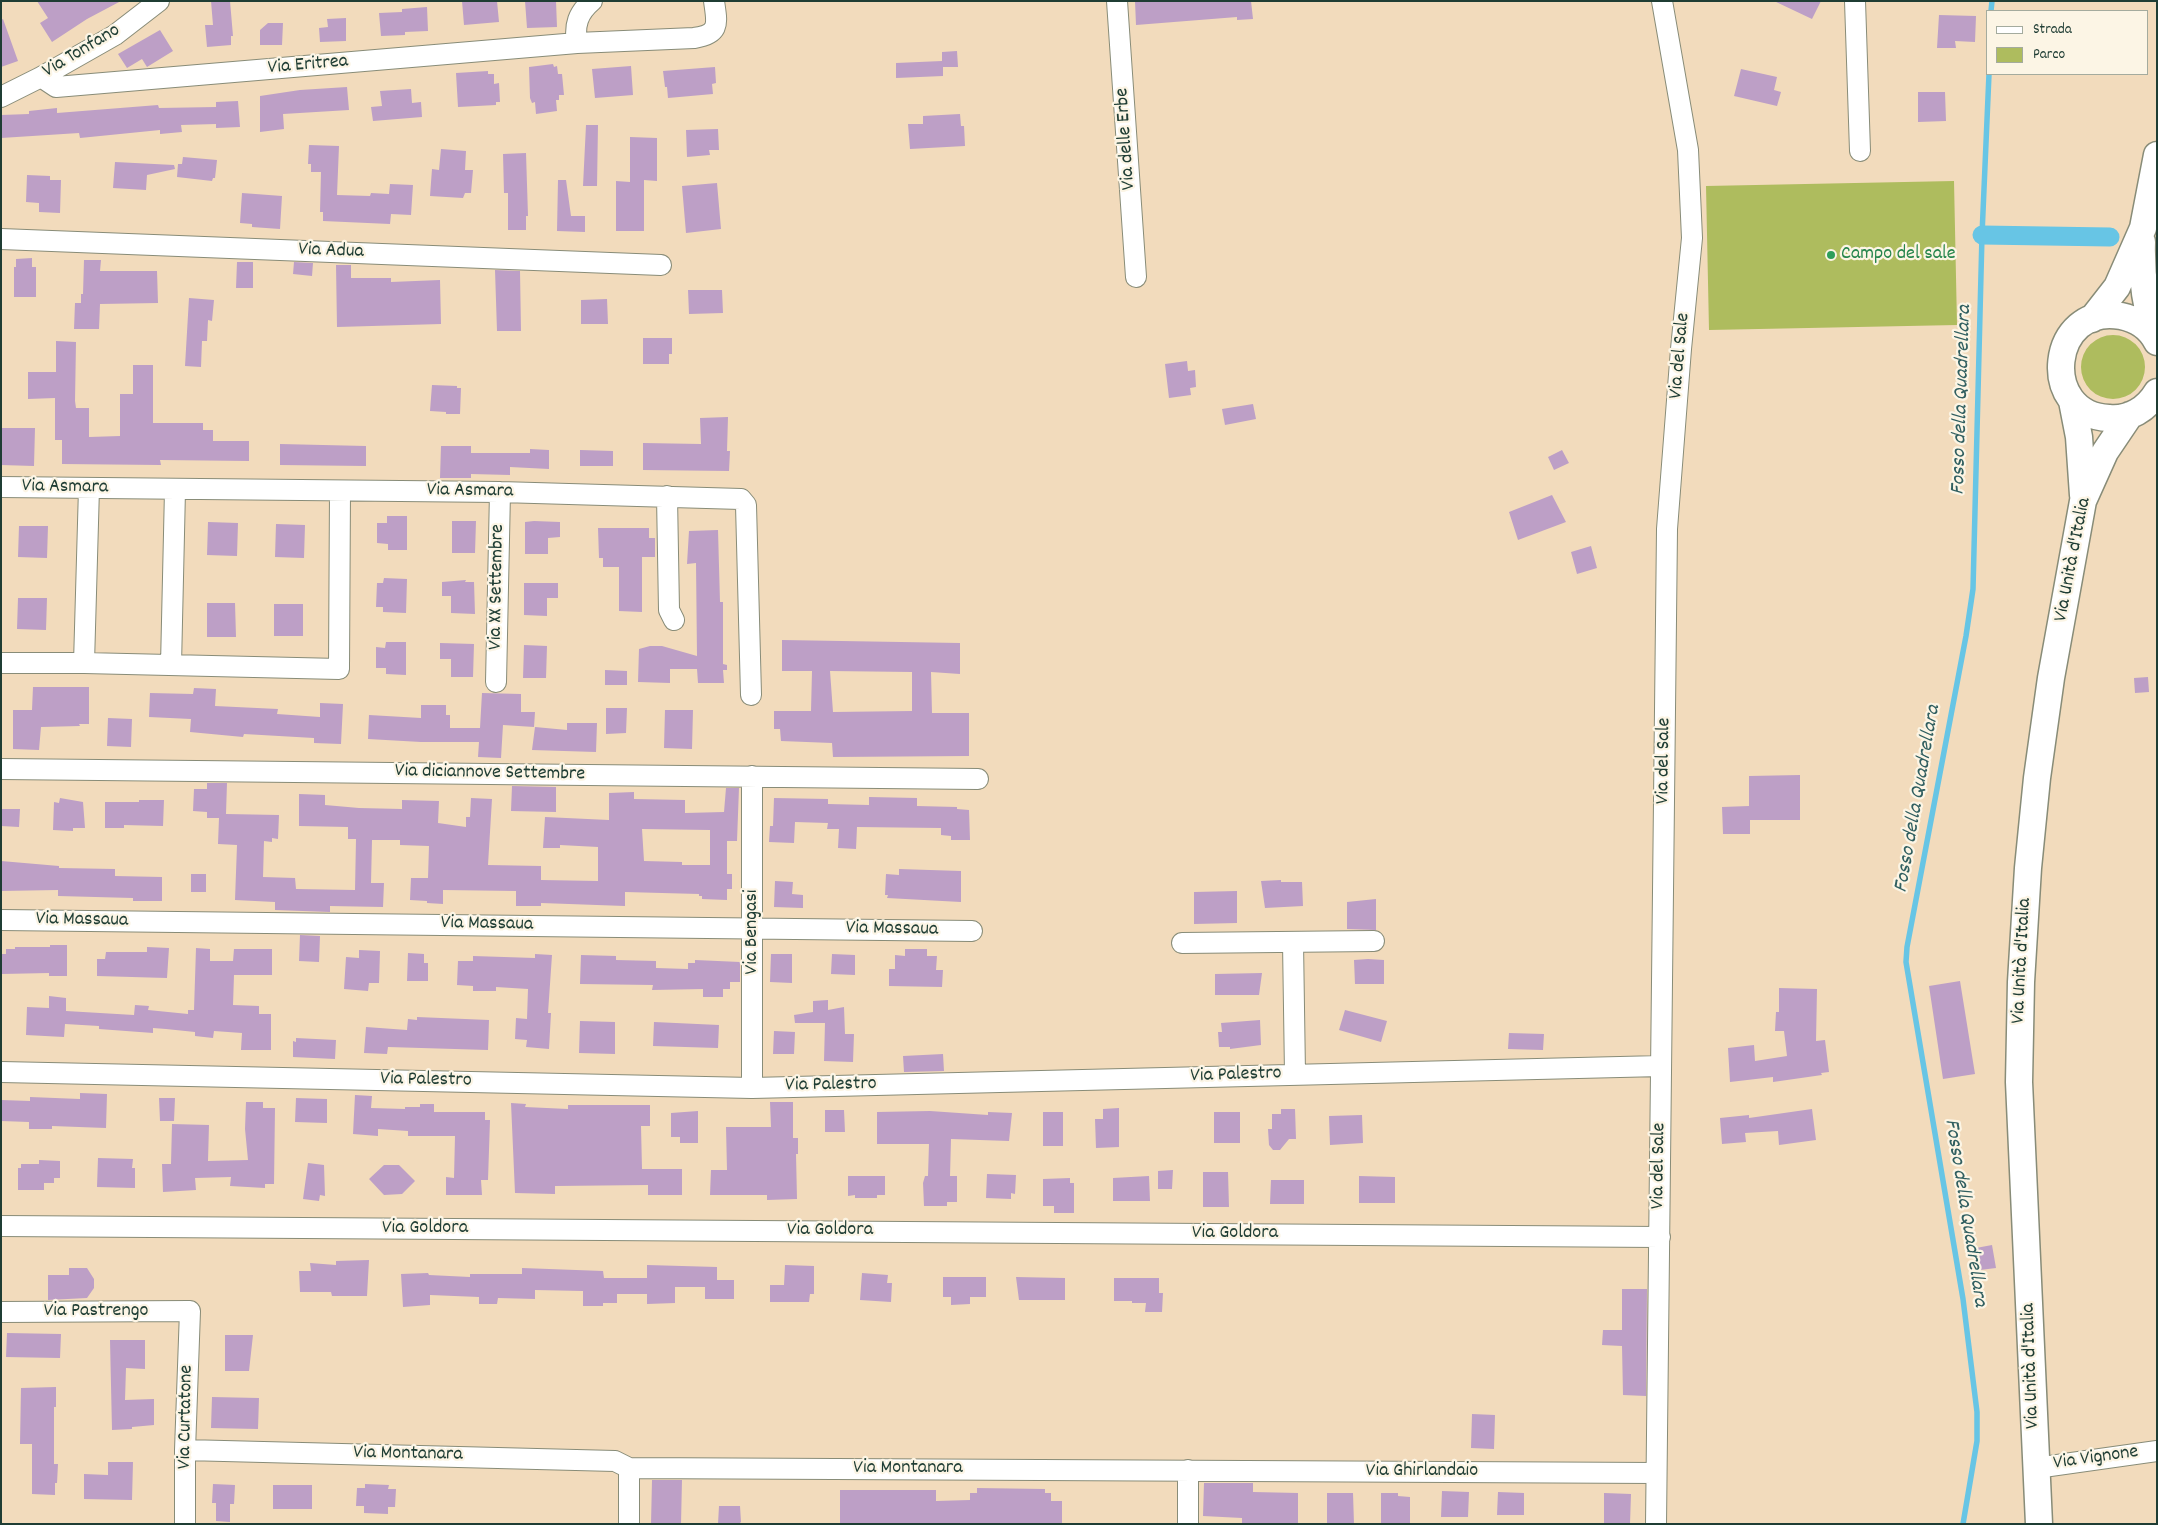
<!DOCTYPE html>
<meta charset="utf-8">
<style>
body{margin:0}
#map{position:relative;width:2158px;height:1525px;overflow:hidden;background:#f2dbbc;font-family:Dekko,sans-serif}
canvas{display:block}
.frame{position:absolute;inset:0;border:2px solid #1f3d34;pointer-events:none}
.legend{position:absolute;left:1986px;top:10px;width:162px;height:65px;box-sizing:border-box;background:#fcf5e5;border:1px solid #a4ab9e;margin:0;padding:6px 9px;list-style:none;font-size:15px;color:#1f3d34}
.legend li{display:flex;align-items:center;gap:10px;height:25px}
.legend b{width:25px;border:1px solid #a4ab9e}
</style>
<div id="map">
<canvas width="2158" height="1525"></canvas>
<div class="frame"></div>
<ul class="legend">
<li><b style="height:6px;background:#fff"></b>Strada</li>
<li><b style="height:14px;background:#aebc5e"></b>Parco</li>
</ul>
</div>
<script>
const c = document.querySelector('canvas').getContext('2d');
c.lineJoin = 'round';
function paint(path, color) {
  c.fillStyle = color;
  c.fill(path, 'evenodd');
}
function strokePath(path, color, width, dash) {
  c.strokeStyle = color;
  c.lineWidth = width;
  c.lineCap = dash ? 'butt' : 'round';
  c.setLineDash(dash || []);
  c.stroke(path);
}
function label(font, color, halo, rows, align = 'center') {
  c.font = font + ' Dekko,sans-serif';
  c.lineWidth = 4.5;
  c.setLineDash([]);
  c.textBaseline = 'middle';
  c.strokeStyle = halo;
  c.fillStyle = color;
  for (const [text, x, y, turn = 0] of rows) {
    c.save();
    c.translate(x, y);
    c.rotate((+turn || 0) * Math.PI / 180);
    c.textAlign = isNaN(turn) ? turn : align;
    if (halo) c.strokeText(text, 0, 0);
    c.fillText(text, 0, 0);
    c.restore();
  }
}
paint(new Path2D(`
 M1954 181 1957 325 1709 330 1706 186Z
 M2081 367a32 32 0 1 1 64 0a32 32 0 1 1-64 0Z`), '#aebc5e');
strokePath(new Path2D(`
 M1991 11 1992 1
 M1963 1524 1977 1441V1412L1963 1299 1906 962 1907 947 1966 636 1973 589 1982 235 1989 74`), '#67c5e5', 5.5);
strokePath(new Path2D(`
 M1982 235 2110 237`), '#67c5e5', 19);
paint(new Path2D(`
 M37 1H121L87 19 52 42 40 23 48 18Z
 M211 1H230L233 36H231V45L207 47 205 25H213Z
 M462 1H497L499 22 464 25Z
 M525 1H556L557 27 527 28Z
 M1135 1H1251L1253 19 1237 20V17L1136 25Z
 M1774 1H1821L1812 19Z
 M427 7 428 31 405 32V35L381 36 379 13 402 12V9Z
 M1939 15 1976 16 1975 42 1955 41 1956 48H1937Z
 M346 18V41L320 42 319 28 328 27 327 19Z
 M3 19 18 61 1 67V20Z
 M268 23H283L282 45H260V30Z
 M160 30 173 51 147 67 142 59 127 68 118 54Z
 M957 51 958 67H943V76L896 78V63L942 61V52Z
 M553 64 554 67 557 66 558 74H562L564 95H559V100H556L557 111 536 114 535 102 532 103 530 98 529 67Z
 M631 66 633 95 595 98 592 69Z
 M715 67 716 83 712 84 713 94 668 98 667 87H665L663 71Z
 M1741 69 1777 77 1774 90 1781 92 1777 106 1734 96Z
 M488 71V74H494V84L499 83 500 102H496V105L458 107 456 73Z
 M347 87 349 110 283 114 284 129 260 132V96L300 90Z
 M411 89 412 103 421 102 422 117 373 121 371 107 382 106 380 91Z
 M1918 92H1945L1946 121 1918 122Z
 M238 101 240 127 216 128V124L181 125 182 132 160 134V130L80 138 79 133 1 138V115L29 114V111L57 108V113L158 105 159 108 216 107V102Z
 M960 114 961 126H964L965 146 910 149 908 124H923V116Z
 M586 125H598L597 186H583Z
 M718 129 719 150H709L710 155 687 157 686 130Z
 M630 137 657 138V181L644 180V231H616V181L630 182Z
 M309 145 339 146 337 195 370 196 371 193 389 194 390 184 413 185 411 215 391 214 390 224 323 221V212H320L321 172H311V164H308Z
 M441 149 466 151 465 170H473L471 193H465L463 198 430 196 432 169 439 170Z
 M526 153 528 216H526V230H508V193H504L503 154Z
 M183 157 217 160 215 178H213L212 181 177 177 178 164H182Z
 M115 162 174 165 175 169 147 175 146 190 113 188Z
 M27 175 50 176V180H61L60 213 39 212V203L26 202Z
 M558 180H566L571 216H585V232L557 231Z
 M717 183 721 229 686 233 682 186Z
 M242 193 282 196 280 229 252 227V224L240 223Z
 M32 258V267H36V297H14V267H16V259Z
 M84 260H101L100 271H157L158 303 100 304 99 329H74L75 303H81V294H83Z
 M237 262H253V288H236Z
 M294 262 313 263 312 276 293 274Z
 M336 265H351V278H391V282L440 280 441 324 337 327Z
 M495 270 520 271 521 331H497Z
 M688 290H722L723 313 689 314Z
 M189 298 214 300 212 321 208 320 207 341H202L201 367 185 366Z
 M607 299 608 324H581V300Z
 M643 338H672V354H669V364H643Z
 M56 341 76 342 75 401 76 408H89V437L120 436V394H133V365H153V423H203V430H213V441H249V461L160 460 161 465 62 464V440H55V398L28 399V372H56Z
 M1187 361 1188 371 1195 370 1196 387 1190 388 1191 395 1169 398 1165 364Z
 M432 385 457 386V388H461L460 414H446V412L430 411Z
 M1253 404 1256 419 1225 425 1222 409Z
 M728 417 727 451H730L729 471 643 470V443L701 444 700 418Z
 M1 428H35L34 466 1 465Z
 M280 444 366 446V466L280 465Z
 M441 446H471V453H530V449L549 450V469L510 467V475L471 474V478H440Z
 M580 450 613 451V466H580Z
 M1562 450 1569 463 1554 470 1548 457Z
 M1552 495 1566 522 1518 540 1509 512Z
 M387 516H407V550H388V544L377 543V523H387Z
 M452 521H476L475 553H452Z
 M534 521 560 522V537L548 538V554H525V522Z
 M208 522 238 523 237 556 207 555Z
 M276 524 305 525 304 558 275 557Z
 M19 526H48L47 558 18 557Z
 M598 528H649V538H655V557H642V612L619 611V567H603V558H599Z
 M718 530 720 602H723V664L727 665V670H723L724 683H698L697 669H670V683L638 682 639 649 650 646H662L697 656 696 563 687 564 689 531Z
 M1591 546 1597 568 1577 574 1571 552Z
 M384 578 407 579 406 613 383 612V607H376L377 583H383Z
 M466 580 465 582H474L475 614 451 613V596H442V582Z
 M524 583H558V598H547V616L524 615Z
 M18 598H47L46 630 17 629Z
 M207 603H235L236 637H207Z
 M274 604H303V636H274Z
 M782 640 960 643V674L931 672 932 713H969V756L833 757 832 743 781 741 780 729H774V711H811L812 671H782ZM830 671 912 672V711L833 712Z
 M386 642H406V675L386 674V668H376V647L385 648Z
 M440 643 474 644 473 677H451V659H440Z
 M524 645 547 646 546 678H523Z
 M605 670 627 671V685H605Z
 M2148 677 2149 692 2135 693 2134 678Z
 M33 687H89V724H79L80 726 41 727 39 750 13 749V710H32Z
 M194 688 216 689 215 706 278 709 277 714 320 717V703L343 704 341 744 314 743V738L244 734 243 737 190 732 191 719 149 717 150 693 193 694Z
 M482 693 521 694V712H535L534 727 503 725 501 758 478 757 479 742H421L368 739 369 715 421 718V705H446V715H450V728H480Z
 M606 708H627L626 733 606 734Z
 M665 710H693L692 749 664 748Z
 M108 718 132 719 131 747 107 746Z
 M567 723H597L596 752 532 750 535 727 567 730Z
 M1800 775V820H1750V834H1723L1722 807 1749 806V776Z
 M207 783H227L226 814 279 815 278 839 272 838V842L264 841 263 877 295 878 296 889 355 890 356 839H348V827L299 826V794L325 795V805L359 808 402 809V800L439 801 438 823 466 827V817H470L471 798 492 799 488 865 541 866V880L598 881V847L560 845V848H543L545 817 609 820V793L634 792V799L685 800V813L724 812 726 788H739L737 841H727V874H732V889H727V900L702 899V896H699V894L625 892V906L541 903V906H516V891L443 890V904L427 903V901L410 900 411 878H428L429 846 400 845V840H372L371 883H384L383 907 330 906V912L275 910V902L235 900 237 845 218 844 219 818H207V812L193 811 194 789H207ZM642 829 710 830V865H682V862L644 861Z
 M512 786 556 787V812L511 811Z
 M869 797 917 798V806L957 807V809L969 810 970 840H951V836L941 835V828L857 827 856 849 838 848 839 829H827L828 823 795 822 794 843 769 842 770 826H773L774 798 828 799V804L869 805Z
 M60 798 83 802 85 828H73V831L53 830 54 802 59 803Z
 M139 800H164L163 826 124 825V828H105V802H139Z
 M1 809H20L19 827 1 826Z
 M1 861 59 866V868L115 869V876L162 877V901H133V898L58 896V890L1 891Z
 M899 869 961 871V902L887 898 888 895H885L886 874 899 875Z
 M191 874H206V892H191Z
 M1281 880V882H1302L1303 906 1265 908 1261 881Z
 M775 881 793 882 792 894 803 895V908L774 907Z
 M1237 891V923L1194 924V892Z
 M1376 899V930L1347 929V902Z
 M300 935 320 936 319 962 299 961Z
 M50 945H67V976H49V973L2 974 1 954H6V949H15V947H50Z
 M147 947 169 948 167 978 97 976V959H105L106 952H147Z
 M196 948 210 949V961H233L234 949H272V975H234L233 1005 259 1006V1014H271V1050H241L242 1033 214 1031 213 1038 195 1036V1032L166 1029 153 1028V1033L99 1029V1026L65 1024 64 1037 26 1035 27 1007 49 1008V996L66 998V1011L134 1015 135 1005 149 1006 148 1010 188 1014V1010H194Z
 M905 949H927V956H937L936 970H943L942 987 889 986V969H895V955L905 956Z
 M359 950 380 951 379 983H369L368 991 344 989 346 957 359 958Z
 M408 953 424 954V963H428V981H407Z
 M535 954 552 955 548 1013H551L549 1049 526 1047 527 1040 515 1039 516 1018 527 1019 528 989 496 987V991H473V986L457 985 458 961H473V956L535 958Z
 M771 954H792V983L770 982Z
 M832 954 855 955V975L831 974Z
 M581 955 616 956V960L656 961V968L688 969V963H695V960L740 962V982H730V989H723V997H703V989L652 990 653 985 580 984Z
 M1368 959 1384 960V984H1355L1354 960Z
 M1262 973 1259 995H1215V974Z
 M1960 981 1975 1074 1943 1079 1929 986Z
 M1779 988 1817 989 1816 1041 1825 1040 1829 1072 1821 1073 1822 1075 1773 1082V1077L1730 1082 1728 1048 1754 1045 1755 1061 1787 1056 1784 1031H1775L1776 1012H1779Z
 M828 1000V1010L844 1007 845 1034H854L853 1062 824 1061 825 1023H795L794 1015 813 1012V1001Z
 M1345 1010 1387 1021 1381 1042 1339 1030Z
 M417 1017 489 1020 488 1050 388 1047 387 1054 364 1053 366 1027 407 1030 408 1019 417 1020Z
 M1260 1020 1261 1045 1230 1049V1047H1219L1218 1032H1222L1221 1023Z
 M580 1021 615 1022V1054L579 1053Z
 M654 1022 719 1025 718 1048 653 1046Z
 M774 1031 795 1032 794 1054H773Z
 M1509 1033 1544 1034 1543 1050 1508 1049Z
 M296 1038 336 1040 335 1059 293 1057V1041L296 1042Z
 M943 1054 944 1071 904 1072 903 1056Z
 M80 1093 107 1094 106 1128 52 1126V1129H29V1122L1 1121V1100L30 1101V1097L80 1099Z
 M355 1095 372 1096 371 1108 405 1109V1107H420V1104H434V1112H485V1120H490L488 1180H481L482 1195H446V1177L454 1178 455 1136H408V1131L378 1129V1136L353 1134Z
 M159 1098H175L174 1121H160Z
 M296 1098 327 1099V1123L295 1122Z
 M246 1102H263V1108H275L274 1184H265V1188L230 1186 231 1177 195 1178 196 1190 163 1192 162 1164H171L172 1124 209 1125 208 1161 248 1160 245 1129Z
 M770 1102H793V1138H798V1154H796L797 1199 767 1200V1195H710L711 1170H727L726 1127H771Z
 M511 1103 526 1104 525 1107 568 1109V1105H650V1126H641L642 1169H682V1195H648V1185L555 1186V1194L515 1193Z
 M1119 1108V1147L1096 1148 1095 1119H1103V1109Z
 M1281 1109H1295L1296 1139H1289L1280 1150H1273L1269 1145 1268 1129H1272V1114H1281Z
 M1812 1109 1816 1140 1779 1145 1778 1131 1745 1133 1746 1142 1722 1144 1720 1118 1749 1115V1118Z
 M825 1110H844L845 1132H825Z
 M698 1111V1143H680V1137H671V1113Z
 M930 1111 988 1115V1112L1012 1113 1009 1141 951 1139 950 1176H957V1202H947V1206H924L923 1183 925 1176H928L929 1144H877V1112Z
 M1043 1112H1063V1146H1043Z
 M1214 1112H1240V1143H1214Z
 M1362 1115 1363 1143 1330 1145 1329 1116Z
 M98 1158 133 1159 132 1168H135V1188L97 1187Z
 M39 1160 60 1161V1178H54V1183H44V1190H18V1168H21V1164H39Z
 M308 1163 324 1165 325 1196 320 1195 319 1201 303 1199Z
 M384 1165H399L415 1181 402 1194 384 1195 369 1179Z
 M1173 1170 1172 1189H1158V1171Z
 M1203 1172H1228L1229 1207H1203Z
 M987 1174 1016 1175 1015 1194 1011 1193V1199L986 1198Z
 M848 1176H885V1195H877V1198H855V1195L848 1196Z
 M1149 1176 1150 1201H1113V1178Z
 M1359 1176 1395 1177V1203H1359Z
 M1070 1178V1183H1074V1213H1054V1206H1043V1179Z
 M1271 1180H1304V1204H1270Z
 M1992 1245 1996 1268 1980 1270 1976 1248Z
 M369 1260 367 1296H332L331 1292H300L299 1271H311L310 1263 336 1265V1261Z
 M647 1265 717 1267V1280H734V1299H705V1287H675V1303L647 1304V1294H617V1303H603V1306H583V1291L535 1290V1299L498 1298 497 1304H479V1297L430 1295V1305L403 1307 401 1274 428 1273 429 1275 470 1277V1274H522V1268L603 1271 604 1278H647Z
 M785 1265 814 1266V1294H810L809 1302H770V1285H784Z
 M69 1268H87L94 1279V1288L87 1298 48 1300V1275H69Z
 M862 1273 888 1275 887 1283H892L891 1302 860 1300Z
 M943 1277H986V1297H970V1304L951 1305V1297H943Z
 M1016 1277 1065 1278V1300H1019Z
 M1114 1278H1159V1293H1163L1162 1312H1145L1146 1303H1132V1301H1114Z
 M1622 1289H1647L1646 1396 1623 1395 1622 1346 1602 1345 1603 1330H1622Z
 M7 1333 61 1334 60 1358 6 1357Z
 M225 1335H253L249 1371H225Z
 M110 1340H145V1369L126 1368 125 1400 154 1399V1425L132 1427V1429L112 1430Z
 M56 1387V1407H54V1464H58L57 1483H55V1495L32 1494V1444H20L21 1388Z
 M212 1397 259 1398 258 1429 211 1428Z
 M1472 1414 1495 1415 1494 1449 1471 1448Z
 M108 1462H133L132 1500 84 1499V1474L108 1475Z
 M652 1480H682L681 1524H651Z
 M1204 1483H1253V1492L1298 1493V1524H1242V1518L1203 1516Z
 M213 1484 235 1485 234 1504H230V1522L216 1521V1503H212Z
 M365 1484 389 1485 388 1489H396L395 1507H388V1514L364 1513V1506H356L357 1488H365Z
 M273 1485H312V1509H273Z
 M977 1488 1045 1489V1493H1051V1501H1062V1524H840V1490H936V1501L970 1500V1493H977Z
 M1442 1491 1469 1492 1468 1517H1441Z
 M1498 1492 1524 1493V1515H1497Z
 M1327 1493H1353L1354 1524 1327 1523Z
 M1381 1493H1398V1496L1410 1497V1524H1381Z
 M1604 1493 1631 1494 1630 1524H1604Z
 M719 1506H740L741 1522 739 1524H718Z`), '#bd9fc6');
const minor = new Path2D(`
 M1117 1 1136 277
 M1855 1 1860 151
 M577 43C574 25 578 13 592 1
 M41 77 56 87 577 43 694 38C721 34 717 23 714 1
 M1 97 41 77 115 35 159 1
 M1 239 661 265
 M1 487 500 492 741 499 746 505 751 695
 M667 496 669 610 674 620
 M1 663H84L339 669 340 491
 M84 663 89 488
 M171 665 175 490
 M496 682 500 492
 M1 769 978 779
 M1 920 972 931
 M1293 942 1295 1074
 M1182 943 1374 941
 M1 1072 752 1088 1661 1066
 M752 1088V776
 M1 1226 1660 1237
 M1 1312 190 1311 185 1450V1524
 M185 1450 615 1461 629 1468
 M2036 1468 2157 1451
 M1188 1470V1524
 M629 1524V1468L1656 1473
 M1656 1524 1667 529 1681 349 1692 238 1688 150 1662 1`);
const major = new Path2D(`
 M2142 242C2141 276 2145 305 2155 338
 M2092 319 2117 287 2143 228 2157 155
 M2157 342C2150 328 2136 319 2121 316 2049 303 2038 415 2109 418 2129 420 2147 409 2157 392
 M2072 401 2079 437 2083 495
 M2039 1524 2019 1082 2021 982 2028 868 2037 778 2051 678 2083 501 2105 452 2130 415`);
strokePath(minor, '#888c78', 22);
strokePath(major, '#888c78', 29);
strokePath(minor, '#fff', 20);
strokePath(major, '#fff', 26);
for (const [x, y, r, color] of [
 [1831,255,5,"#2e9e5b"]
]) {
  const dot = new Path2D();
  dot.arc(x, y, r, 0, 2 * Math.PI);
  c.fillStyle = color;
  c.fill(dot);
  strokePath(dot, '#fcf5e5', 2);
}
label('20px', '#1f3d34', '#fcf5e5', [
 ["Via Tonfano",82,52,-31],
 ["Via Eritrea",308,66,-5],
 ["Via delle Erbe",1127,139,-94],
 ["Via Adua",331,252,2],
 ["Via del Sale",1681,356,-85],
 ["Via Asmara",65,488,1],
 ["Via Asmara",470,492,1],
 ["Via Unità d'Italia",2074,560,-79],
 ["Via XX Settembre",498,587,-89],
 ["Via del Sale",1665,761,-89],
 ["Via diciannove Settembre",490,774,1],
 ["Via Massaua",82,921,1],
 ["Via Massaua",487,925,1],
 ["Via Massaua",892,930,1],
 ["Via Bengasi",753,932,-90],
 ["Via Unità d'Italia",2023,961,-87],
 ["Via Palestro",1236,1076,-2],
 ["Via Palestro",426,1081,1],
 ["Via Palestro",831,1086,-1],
 ["Via del Sale",1660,1166,-89],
 ["Via Goldora",425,1229],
 ["Via Goldora",830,1231],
 ["Via Goldora",1235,1234],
 ["Via Pastrengo",96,1312],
 ["Via Unità d'Italia",2032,1366,-92],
 ["Via Curtatone",187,1417,-89],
 ["Via Montanara",408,1455,1],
 ["Via Vignone",2096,1459,-8],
 ["Via Montanara",908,1469],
 ["Via Ghirlandaio",1422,1472]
]);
label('20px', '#27864d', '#fcf5e5', [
 ["Campo del sale",1841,255]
], 'left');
label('italic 21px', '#315f60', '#fcf5e5', [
 ["Fosso della Quadrellara",1963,400,-88],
 ["Fosso della Quadrellara",1919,799,-80],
 ["Fosso della Quadrellara",1964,1213,81]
]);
</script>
